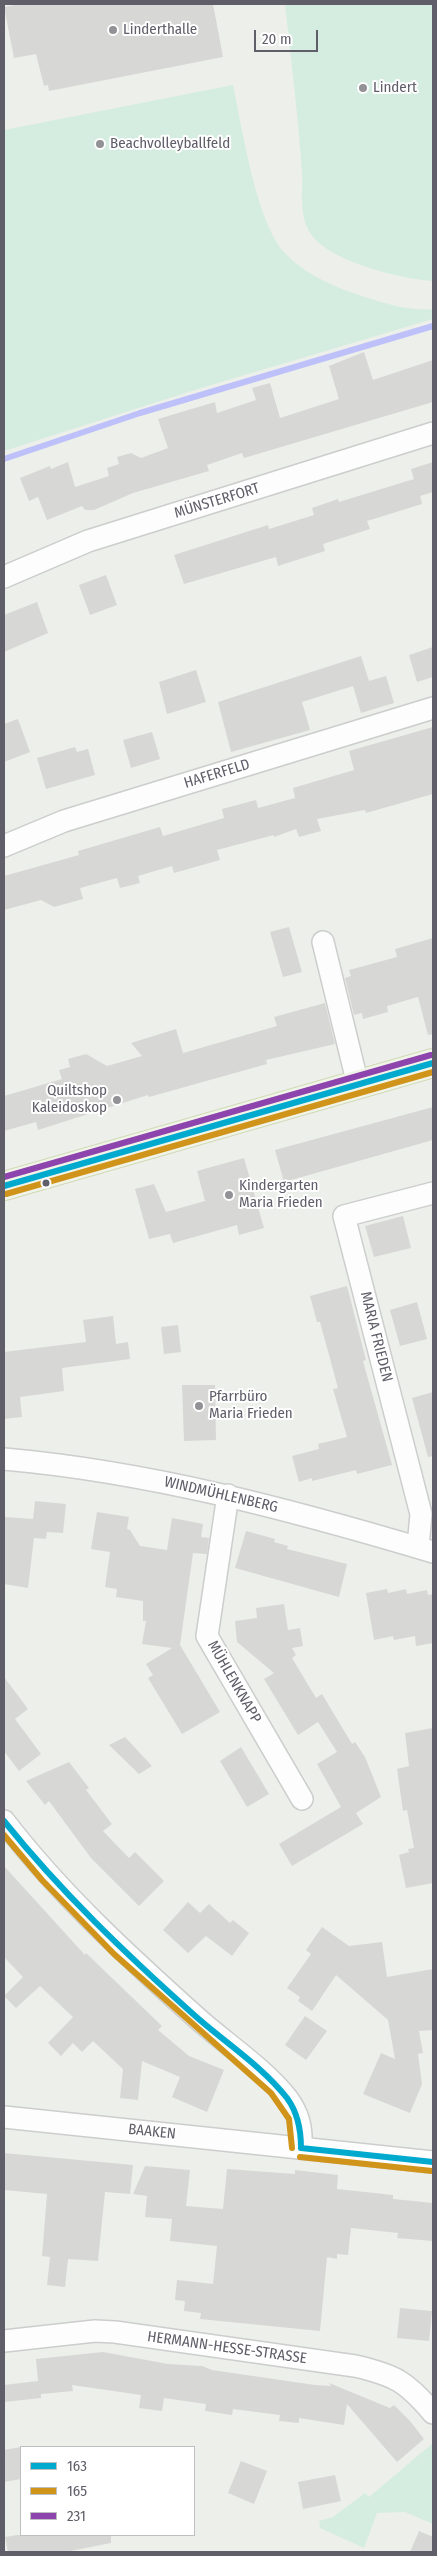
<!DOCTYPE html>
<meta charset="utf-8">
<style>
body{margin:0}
#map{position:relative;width:437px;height:2556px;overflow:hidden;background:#edefea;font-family:"Fira Sans Condensed",sans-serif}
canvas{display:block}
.frame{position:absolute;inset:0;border:5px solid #5f5e69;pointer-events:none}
.legend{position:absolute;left:20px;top:2446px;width:175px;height:90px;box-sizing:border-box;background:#fff;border:1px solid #bfbfc3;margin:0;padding:6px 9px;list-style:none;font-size:15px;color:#5f5e69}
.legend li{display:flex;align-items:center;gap:10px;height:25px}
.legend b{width:25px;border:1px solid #bfbfc3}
.scale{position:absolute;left:254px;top:30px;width:64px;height:22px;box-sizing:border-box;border:2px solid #5f5e69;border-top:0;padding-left:6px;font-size:15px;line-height:18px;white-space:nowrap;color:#5f5e69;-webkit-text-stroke:4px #fff;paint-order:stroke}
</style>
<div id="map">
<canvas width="437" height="2556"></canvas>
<div class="frame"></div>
<ul class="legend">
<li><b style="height:6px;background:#00a9ce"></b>163</li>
<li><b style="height:6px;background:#d1941a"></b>165</li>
<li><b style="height:6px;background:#8e44ad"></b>231</li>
</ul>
<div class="scale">20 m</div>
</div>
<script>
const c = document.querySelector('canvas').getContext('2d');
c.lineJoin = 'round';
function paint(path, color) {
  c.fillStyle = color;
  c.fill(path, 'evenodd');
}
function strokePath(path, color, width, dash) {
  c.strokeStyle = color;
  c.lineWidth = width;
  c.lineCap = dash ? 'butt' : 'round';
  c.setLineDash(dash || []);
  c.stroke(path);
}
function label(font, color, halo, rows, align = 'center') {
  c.font = font + ' "Fira Sans Condensed",sans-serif';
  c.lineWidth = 4;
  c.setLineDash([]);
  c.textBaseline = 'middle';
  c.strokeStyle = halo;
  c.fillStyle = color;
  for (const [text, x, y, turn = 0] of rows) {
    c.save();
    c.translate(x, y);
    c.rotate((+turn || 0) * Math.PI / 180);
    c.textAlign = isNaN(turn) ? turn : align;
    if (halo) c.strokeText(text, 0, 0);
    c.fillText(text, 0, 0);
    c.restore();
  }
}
paint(new Path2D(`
 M285 4H433V281C401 279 325 261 309 231 299 213 303 191 302 171 298 115 291 59 285 4Z
 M233 85C242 127 256 221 284 252 303 273 332 286 359 295 384 303 406 311 433 309V319L198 389 4 451V130Z
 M433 2443V2524L405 2512 377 2513 364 2548 320 2528 319 2521 333 2517 365 2493 369 2497Z`), '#d5ede0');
strokePath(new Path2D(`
 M4 459 140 413 433 326`), '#bec1f9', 6);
paint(new Path2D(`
 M20 4H213L223 57 49 91 48 85 44 86 36 54 14 58 4 7Z
 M364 352 373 380 433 360V402L244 458 242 453 207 465 209 471 133 493 94 510H85L82 506 47 520 38 497 29 501 20 478 50 466 51 469 68 462 75 487 109 476 107 468 119 464 117 457 131 453 141 458 168 448 158 419 215 402 217 413 256 400 252 388 270 383 280 418 339 399 329 366Z
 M433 462V492L420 496 422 504 367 521 370 529 323 544 325 551 278 566 276 557 184 584 174 555 268 525 269 529 314 515 312 508 338 499 339 502 414 479 411 469Z
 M106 575 117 605 90 615 79 585Z
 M37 602 48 633 4 652V615Z
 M433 647V677L417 682 409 655Z
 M361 656 369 681 386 676 394 703 361 713 353 686 302 702 310 730 231 752 218 702Z
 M196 670 206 702 167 714 159 682Z
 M18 719 30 752 4 762V724Z
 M433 727V794L366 813 365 810 317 819 321 831 299 837 296 829 274 837V835L217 850 220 860 174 873 172 866 138 876 140 883 120 888 117 878 80 888 83 899 54 907 41 900 4 910V876L79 855 78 851 160 827 163 836 224 818 222 809 256 800 258 808 295 798 293 788 354 770 349 751Z
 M152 732 160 759 131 768 123 740Z
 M75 747 77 752 88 749 95 775 46 789 37 758Z
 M289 927 302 972 283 977 270 932Z
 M433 938V1034L428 1035 418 997 387 1006 388 1012 363 1019 362 1013 354 1015 345 978 351 976 349 970 397 957 395 949Z
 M325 1003 335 1044 266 1060 267 1064 149 1097 148 1095 38 1130 36 1122 4 1131V1096L62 1079 59 1070 70 1067 68 1059 86 1054 107 1066 142 1056 131 1043 176 1029 183 1053 277 1026 274 1017Z
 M433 1107V1140L284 1182 275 1150Z
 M244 1158 264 1228 239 1235 237 1225 173 1243 170 1234 149 1239 135 1189 154 1184 166 1212 205 1201 197 1171Z
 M403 1216 411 1248 374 1257 365 1226Z
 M347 1286 366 1360 363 1361 392 1465 357 1474 356 1470 312 1481V1478L299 1482 292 1456 319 1449 318 1444 347 1437 333 1389 338 1388 320 1322H317L310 1296Z
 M417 1302 427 1339 400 1346 390 1310Z
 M113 1316 116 1344 128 1342 130 1359 62 1368 64 1391 20 1397 22 1417 4 1419V1352L86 1342 83 1320Z
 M178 1325 181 1352 164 1354 161 1327Z
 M182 1385H215L216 1440 184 1441Z
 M433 1392V1456L428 1457 412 1398Z
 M35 1501 66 1504 63 1533 47 1532 46 1539 34 1538 28 1588 4 1584V1517L33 1519Z
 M97 1512 129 1517 127 1529 130 1530 140 1546 167 1550 172 1518 203 1524 201 1537 209 1538 207 1554 193 1553 180 1645 220 1712 182 1734 148 1678 153 1675 146 1664 172 1648 142 1644 146 1621H143V1601L116 1597 117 1589 105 1587 110 1552 91 1549Z
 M246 1531 275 1539 274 1542 288 1546 287 1549 347 1564 339 1597 235 1568Z
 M387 1589 388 1593 406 1589 407 1594 427 1590 428 1595 433 1594V1643L416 1646 415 1636 394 1640 393 1636 374 1640 366 1593Z
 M284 1604 288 1630 300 1628 303 1646 292 1648 296 1655 292 1658 316 1698 322 1694 352 1744 355 1742 365 1757 381 1797 356 1813 363 1824 292 1866 279 1844 341 1807 317 1764 337 1752 318 1722 298 1735 264 1679 274 1673 237 1642 235 1621 257 1618 256 1608Z
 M4 1677 28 1709 15 1719 41 1754 19 1771 4 1751Z
 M433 1728V1883L406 1888 399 1855 409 1852 408 1849 414 1848 407 1810 403 1811 397 1769 409 1766 405 1733Z
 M125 1737 152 1766 139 1774 109 1745Z
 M241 1747 269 1794 247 1807 220 1761Z
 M69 1762 89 1788 86 1790 112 1824 103 1831 129 1858 135 1852 164 1881 139 1906 91 1858 49 1801 45 1805 26 1781Z
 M4 1866 85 1955 86 1953 162 2026 158 2030 189 2056 224 2070 207 2112 172 2097 180 2077 142 2061 138 2100 120 2098 123 2069 93 2041 82 2052 73 2043 61 2056 48 2043 73 2017 40 1986 16 2008 4 1996 23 1977 4 1957Z
 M188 1902 200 1913 209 1904 230 1923 233 1920 249 1933 232 1956 206 1936 188 1953 163 1930Z
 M322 1927 349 1946 382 1942 387 1977 433 1969V2030L419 2031 423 2053 418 2054 422 2084 410 2113 363 2094 381 2053 395 2059 388 2020 336 1975 312 2011 298 2001 300 1997 287 1988 311 1954 306 1950Z
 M305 2016 327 2031 306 2060 285 2045Z
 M4 2153 133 2165 130 2194 105 2192 98 2261 68 2259 65 2287 47 2285 50 2257 42 2256 47 2194 4 2190Z
 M145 2166 190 2170 186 2206 223 2209 227 2169 295 2174V2170L338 2175 337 2189 393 2195V2199L433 2203V2241L397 2238 398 2233 351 2228 348 2255 337 2254V2259L327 2257 320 2331 200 2319 201 2313 184 2311 185 2301 175 2300 177 2280 213 2284 217 2246 170 2241 172 2219 145 2217 147 2196 133 2194Z
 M400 2308 432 2311 429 2341 397 2338Z
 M103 2352 168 2364 202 2366 212 2370 315 2385 331 2386 329 2383 390 2408 394 2405 410 2421 424 2439 397 2462 347 2404 344 2425 299 2418V2423L279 2421 280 2415 233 2409 232 2415 205 2411 206 2404 164 2398 162 2411 139 2408 141 2395 72 2385 73 2391 41 2394V2398L4 2402V2385L38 2381 36 2359Z
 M21 2447V2479L4 2482V2450Z
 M241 2461 267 2471 254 2504 228 2493Z
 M335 2475 341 2501 303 2509 298 2482Z
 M419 2531 433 2537V2552H410Z
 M17 2535H111V2543L65 2552H8L5 2537Z`), '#d7d8d5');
const minor = new Path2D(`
 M4 577 88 541 433 433
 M4 846 64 821 433 708
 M323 942 358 1085
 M4 1459C151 1472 292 1510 433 1552
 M228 1495 207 1636 302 1799
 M418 1547 421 1514 344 1216 433 1193
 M4 1821C60 1894 128 1956 197 2018 226 2044 262 2067 287 2098 299 2114 302 2128 301 2148
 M4 2117 433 2162
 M4 2341 95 2331 115 2332 355 2366C395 2375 407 2382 433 2413`);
const major = new Path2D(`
 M4 1186 433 1063`);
strokePath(minor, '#cccdcd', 24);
strokePath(major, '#d0d9b6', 30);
strokePath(minor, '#fcfdfc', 21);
strokePath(major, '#f0f4e9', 28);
strokePath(new Path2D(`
 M4 1186 433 1063
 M4 1821C61 1892 126 1954 193 2014 224 2042 261 2065 287 2098 298 2113 301 2130 301 2148
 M301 2148 433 2162`), '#00a9ce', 6);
strokePath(new Path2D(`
 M6 1194 433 1072
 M4 1835 42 1880 114 1954 271 2093 289 2119 292 2148
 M300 2157 432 2171`), '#d1941a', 6);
strokePath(new Path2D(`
 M4 1177 431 1055`), '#8e44ad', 6);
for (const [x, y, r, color] of [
 [113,30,5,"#919196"],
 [363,88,5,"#919196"],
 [100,144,5,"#919196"],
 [117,1100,5,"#919196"],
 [46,1183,4.5,"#5f5e69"],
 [229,1195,5,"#919196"],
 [199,1406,5,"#919196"]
]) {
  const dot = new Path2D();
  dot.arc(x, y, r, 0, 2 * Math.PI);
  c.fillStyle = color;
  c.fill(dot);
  strokePath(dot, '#fff', 2);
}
label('15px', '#5f5e69', '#fff', [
 ["Linderthalle",123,30],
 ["Lindert",373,88],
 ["Beachvolleyballfeld",110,144],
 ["Quiltshop",107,1091,"right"],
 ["Kaleidoskop",107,1108,"right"],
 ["Kindergarten",239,1186],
 ["Maria Frieden",239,1203],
 ["Pfarrbüro",209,1397],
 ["Maria Frieden",209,1414]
], 'left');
label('15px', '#5f5e69', '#fff', [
 ["MÜNSTERFORT",217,501,-17],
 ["HAFERFELD",217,774,-17],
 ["MARIA FRIEDEN",376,1337,76],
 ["WINDMÜHLENBERG",221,1495,13],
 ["MÜHLENKNAPP",234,1682,60],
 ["BAAKEN",152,2132,6],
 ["HERMANN-HESSE-STRASSE",227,2348,8]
]);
</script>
